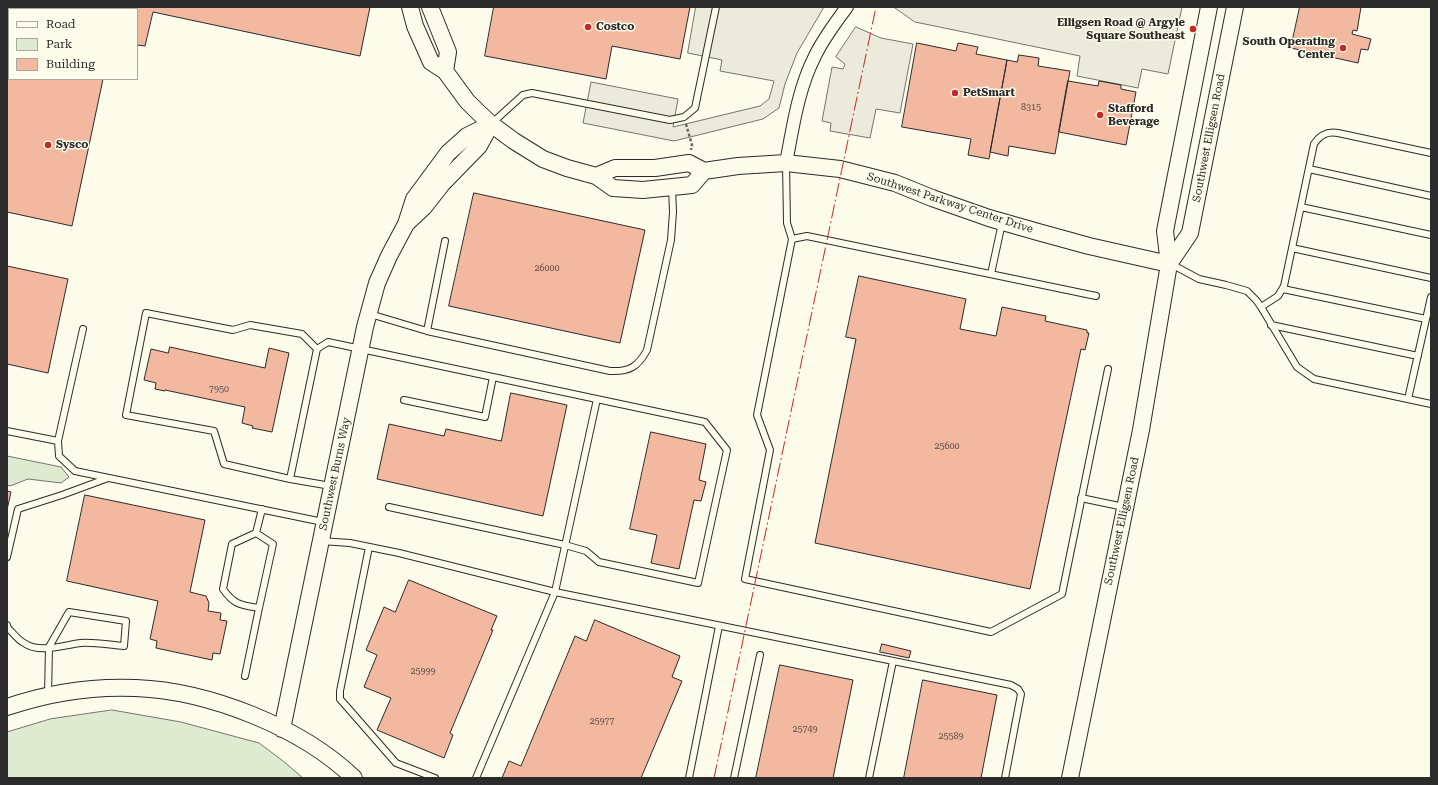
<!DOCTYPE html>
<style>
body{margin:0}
#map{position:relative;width:1438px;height:785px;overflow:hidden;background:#fdfbea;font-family:"Roboto Serif",serif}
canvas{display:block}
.frame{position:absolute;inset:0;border:8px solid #2b2b2b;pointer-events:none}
.legend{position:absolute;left:8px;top:8px;width:130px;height:72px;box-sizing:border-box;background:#fdfbea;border:1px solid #a9a89e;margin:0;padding:5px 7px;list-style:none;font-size:12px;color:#2b2b2b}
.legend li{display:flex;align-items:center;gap:8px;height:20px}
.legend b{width:20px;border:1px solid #a9a89e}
</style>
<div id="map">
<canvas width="1438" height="785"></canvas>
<div class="frame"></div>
<ul class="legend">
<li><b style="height:5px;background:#fdfbea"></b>Road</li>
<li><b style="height:11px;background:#deebd1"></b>Park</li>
<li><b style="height:11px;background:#f2b8a0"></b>Building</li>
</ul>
</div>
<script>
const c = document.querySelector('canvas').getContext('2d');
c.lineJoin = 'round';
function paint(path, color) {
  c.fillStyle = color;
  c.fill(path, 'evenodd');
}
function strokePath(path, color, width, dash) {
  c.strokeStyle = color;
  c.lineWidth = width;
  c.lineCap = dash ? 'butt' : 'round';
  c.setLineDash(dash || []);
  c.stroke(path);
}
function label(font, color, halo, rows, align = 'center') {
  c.font = font + ' "Roboto Serif",serif';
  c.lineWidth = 3;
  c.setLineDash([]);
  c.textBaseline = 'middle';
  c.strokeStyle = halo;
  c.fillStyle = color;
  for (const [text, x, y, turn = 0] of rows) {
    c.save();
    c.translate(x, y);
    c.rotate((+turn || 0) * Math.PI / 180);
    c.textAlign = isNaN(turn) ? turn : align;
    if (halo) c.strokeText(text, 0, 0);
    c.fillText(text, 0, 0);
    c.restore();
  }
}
const green = new Path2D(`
 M7 456 61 467 69 477 61 483 28 479 10 486 7 485Z
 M112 710 181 722 259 743 283 761 303 778H7V732L50 719Z`);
paint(green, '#deebd1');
strokePath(green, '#74746e', 1);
const parking = new Path2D(`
 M696 7H824L797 53 785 84 779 108 763 119 674 141 583 123 591 82 678 99 673 127 760 106 769 99 774 81 720 71 722 60 688 53Z
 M894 7H1182L1168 74 1142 69 1138 88 1077 76 1080 56 915 22Z
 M856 27 881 38 913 44 900 113 876 109 870 138 830 131 831 123 822 121 832 67 843 69 845 64 836 57Z`);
paint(parking, '#eceadb');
strokePath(parking, '#74746e', 1);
const building = new Path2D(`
 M7 7H370L360 56 153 12 145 46 137 45V9H9V79H103L72 226 7 212Z
 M494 7H690L680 59 612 46 606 79 485 56Z
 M1300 7H1361L1357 31 1353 30 1352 34 1371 39 1368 50 1361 49 1358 63 1291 48Z
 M917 43 956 51 958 43 978 47 976 54 1007 60 989 159 968 155 971 139 902 127Z
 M1019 55 1039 58 1038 66 1070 71 1055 154 1009 146 1008 156 990 152 1007 60 1017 62Z
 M1068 81 1098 86 1099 81 1121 85V89L1136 92 1126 145 1059 132Z
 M474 193 645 230 620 343 449 306Z
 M7 266 68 279 48 373 7 364Z
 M859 276 966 299 960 329 996 336 1002 307 1046 316 1045 321 1087 330V333H1089L1085 350 1081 349 1030 589 815 543 856 339 846 337Z
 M170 347 265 368 269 348 289 353 272 432 252 428 253 426 242 423 245 407 165 390V391L155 389 156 383 144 380 151 349 168 353Z
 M511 393 567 405 543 516 377 479 389 424 444 436 446 429 501 441Z
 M651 432 706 444 699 480 706 482 701 501 694 500 679 569 651 563 657 535 630 529Z
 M7 491 11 492 7 510Z
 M85 495 205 520 190 592 206 596 209 603 208 611 221 613 220 620 227 621 220 654 213 653 212 660 156 648 157 641 150 639 158 601 67 581Z
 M409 580 497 616 491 630H493L450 733 453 735 444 758 377 730 391 698 364 687 377 655 366 650 384 607 395 612Z
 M595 620 680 656 672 677 682 681 641 778H502L509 761 521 766 575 636 586 641Z
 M882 644 911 651 909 658 880 652Z
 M780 665 853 680 833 778H756Z
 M923 680 997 695 981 778H904Z`);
paint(building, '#f2b8a0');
strokePath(building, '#2b2b2b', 1);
const lane = new Path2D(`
 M491 124 523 95 532 93 670 120 684 117 695 108 716 7
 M786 163 787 223 792 239 757 415 770 450 745 579 991 632 1062 594 1108 369
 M1309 169 1431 196
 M1301 207 1431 235
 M792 239 807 236 1096 296
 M1292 248 1431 278
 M1171 264 1199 279 1226 285 1247 291 1256 300 1261 307 1297 367 1314 379 1431 404
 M991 274 1002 223
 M1283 289 1426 319
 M1261 307 1278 296 1284 286 1314 144C1320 135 1327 131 1338 133L1431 153
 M370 314 427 331 610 371C629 372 638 367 647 350L671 240 673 212 672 188
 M1271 325 1418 356
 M83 329 58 441 59 456 75 471 323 522
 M427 331 445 241
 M1408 399 1431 297
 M404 400 485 417 493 377
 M7 431 58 441
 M290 479 224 464 214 431 126 415 146 313 233 330 250 325 302 334 317 349
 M331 486 290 479 317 349 328 342 705 422 727 450 698 583 599 562 586 551 565 545 389 507
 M1081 498 1124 507
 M256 533 273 544 259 608C241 605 234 605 223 589L232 544 256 533 262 509
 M321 541 350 543 399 553 555 592 1011 685 1018 689 1021 694 1005 778
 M369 547 340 691V699L396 763 435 778
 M7 557 18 509 62 495 108 478
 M7 625 8 628C13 633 18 640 24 643 40 654 63 645 81 643 94 642 110 645 124 646L126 621 69 612 49 647 48 695
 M245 676 259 608
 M476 778 555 592 597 399
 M689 778 719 626
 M734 778 760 655
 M869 778 893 661`);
const street = new Path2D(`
 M786 163C793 127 798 89 815 56 823 39 835 23 847 7`);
const secondary = new Path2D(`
 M410 7 415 26 431 62 445 71 467 101 478 112 491 124 514 141 543 159 567 168 596 176 613 188 643 190 692 185 704 171
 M430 7 448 52 445 71
 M596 176 615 168H655L689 163 704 171 738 166 786 163 840 169 895 183 932 198 989 218 1038 232 1089 246 1169 264
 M407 223 424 207 442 184 479 146 491 124
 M1169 264 1190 233 1235 7
 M7 707C48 693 93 686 136 688 209 691 301 727 354 778
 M282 729 365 327 377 283 389 256 406 224 414 199 448 153 467 136 491 124
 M1070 778 1141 430 1169 264 1165 231 1209 7`);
strokePath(lane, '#2b2b2b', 8);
strokePath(street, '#2b2b2b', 14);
strokePath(secondary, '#2b2b2b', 18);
strokePath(new Path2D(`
 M686 124 692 145 691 150`), '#6a6964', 2.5, [3, 2]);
strokePath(lane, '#fdfbea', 6);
strokePath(street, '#fdfbea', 12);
strokePath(secondary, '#fdfbea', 16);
strokePath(new Path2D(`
 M714 778 876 7`), '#c62828', 1, [14, 3, 2, 3]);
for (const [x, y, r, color] of [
 [588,27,4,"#c62828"],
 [1193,29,4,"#c62828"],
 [1343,48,4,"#c62828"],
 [955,93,4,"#c62828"],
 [1100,115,4,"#c62828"],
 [48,145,4,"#c62828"]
]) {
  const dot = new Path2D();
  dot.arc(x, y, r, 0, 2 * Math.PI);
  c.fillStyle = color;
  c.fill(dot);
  strokePath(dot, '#fdfbea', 1.5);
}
label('9px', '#5d4e48', null, [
 ["8315",1031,107],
 ["26000",547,268],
 ["7950",219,389],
 ["25600",947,446],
 ["25999",423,671],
 ["25977",602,721],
 ["25749",805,729],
 ["25589",951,736]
]);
label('bold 11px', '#2b2b2b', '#fdfbea', [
 ["Elligsen Road @ Argyle",1185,23,"right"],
 ["Square Southeast",1185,36,"right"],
 ["Costco",596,27],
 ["South Operating",1335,42,"right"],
 ["Center",1335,55,"right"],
 ["PetSmart",963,93],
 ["Stafford",1108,109],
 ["Beverage",1108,122],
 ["Sysco",56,145]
], 'left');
label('11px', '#2b2b2b', '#fdfbea', [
 ["Southwest Elligsen Road",1209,138,-79],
 ["Southwest Parkway Center Drive",950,203,18],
 ["Southwest Burns Way",335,474,-78],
 ["Southwest Elligsen Road",1122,521,-78]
]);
</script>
